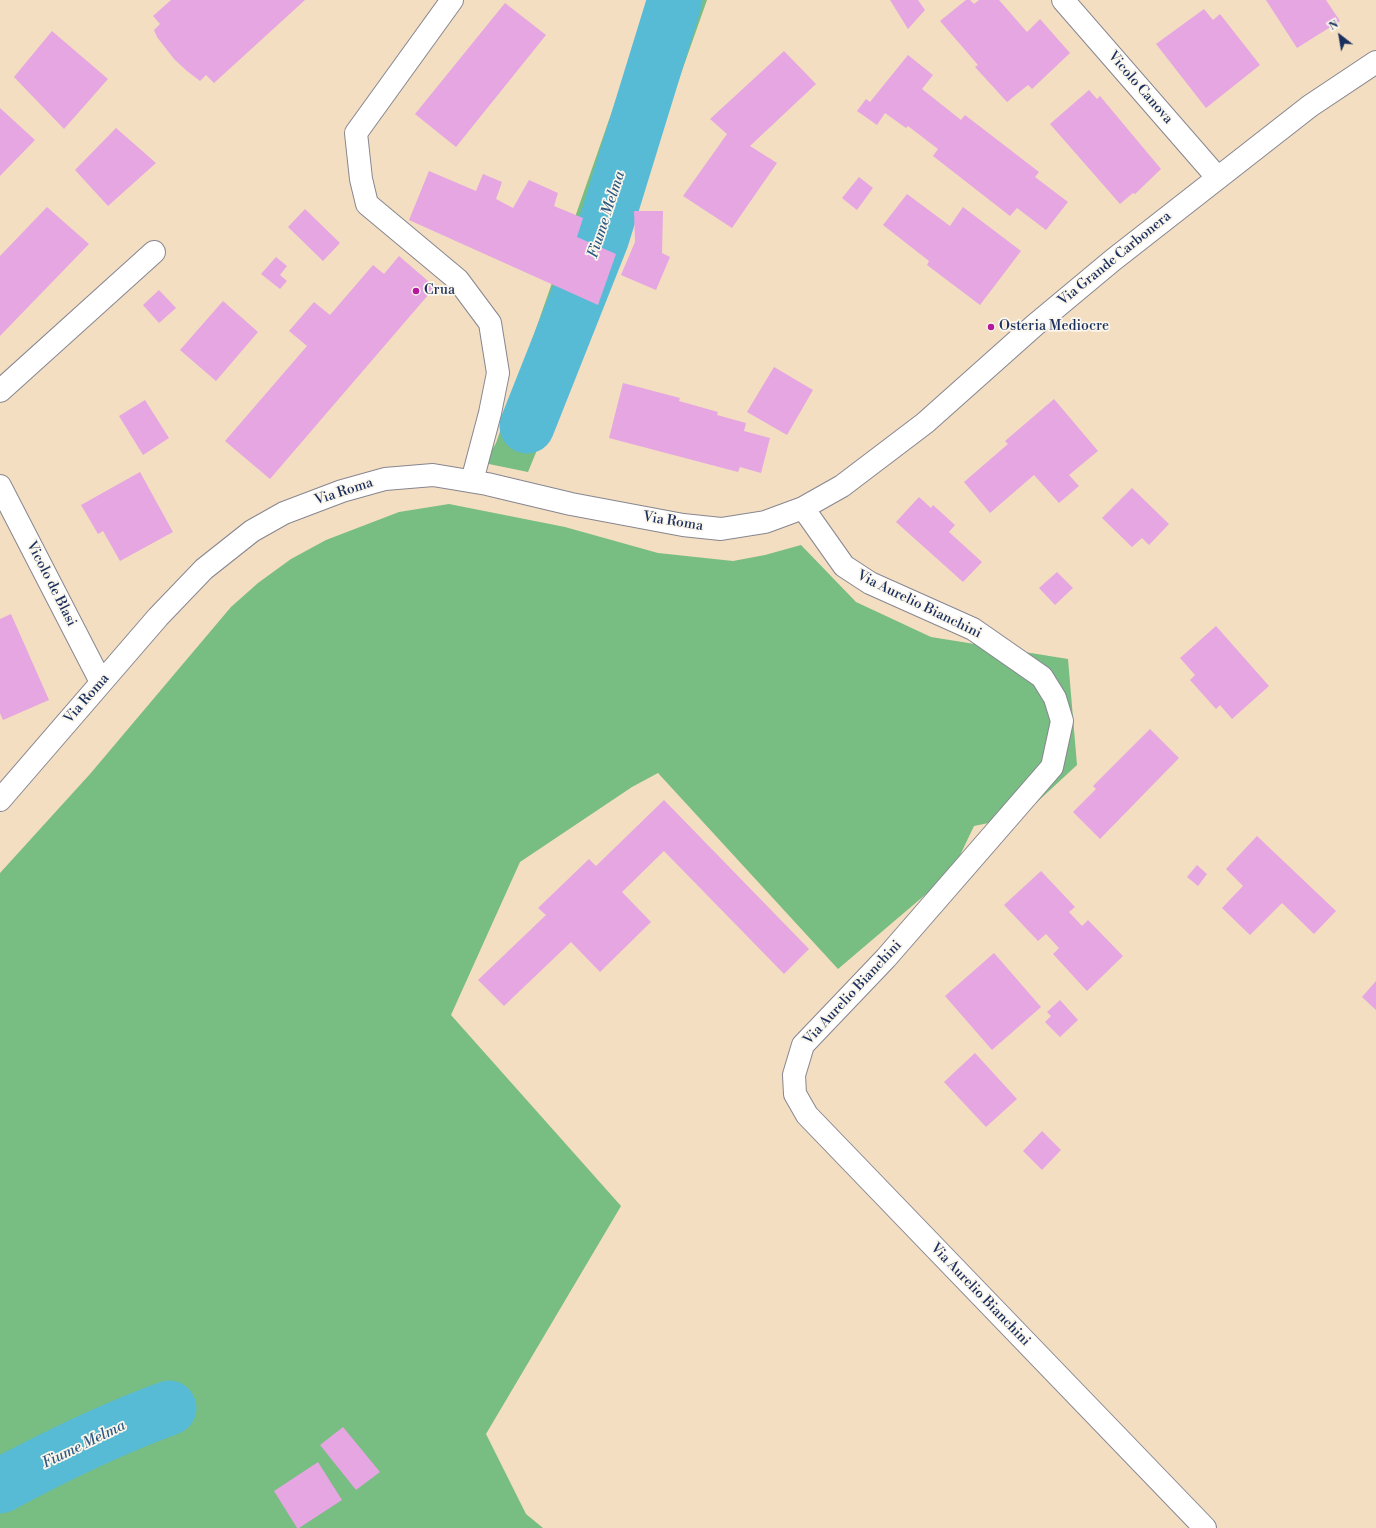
<!DOCTYPE html>
<style>
body{margin:0}
#map{position:relative;width:1376px;height:1528px;overflow:hidden;background:#f3dec2;font-family:"Libre Bodoni",serif}
canvas{display:block}
.north{position:absolute;left:1320px;top:16px;width:40px;height:40px;-webkit-text-stroke:3px #fbf7ec;paint-order:stroke;rotate:329deg;font-size:11px;font-weight:700;line-height:16px;text-align:center;color:#1b2f5e}
.north::after{content:'';display:block;margin:auto;width:14px;height:18px;background:#1b2f5e;clip-path:polygon(50% 0,100% 100%,50% 72%,0 100%)}
</style>
<div id="map">
<canvas width="1376" height="1528"></canvas>
<div class="north">N</div>
</div>
<script>
const c = document.querySelector('canvas').getContext('2d');
c.lineJoin = 'round';
function paint(path, color) {
  c.fillStyle = color;
  c.fill(path, 'evenodd');
}
function strokePath(path, color, width, dash) {
  c.strokeStyle = color;
  c.lineWidth = width;
  c.lineCap = dash ? 'butt' : 'round';
  c.setLineDash(dash || []);
  c.stroke(path);
}
function label(font, color, halo, rows, align = 'center') {
  c.font = font + ' "Libre Bodoni",serif';
  c.lineWidth = 3.5;
  c.setLineDash([]);
  c.textBaseline = 'middle';
  c.strokeStyle = halo;
  c.fillStyle = color;
  for (const [text, x, y, turn = 0] of rows) {
    c.save();
    c.translate(x, y);
    c.rotate((+turn || 0) * Math.PI / 180);
    c.textAlign = isNaN(turn) ? turn : align;
    if (halo) c.strokeText(text, 0, 0);
    c.fillText(text, 0, 0);
    c.restore();
  }
}
paint(new Path2D(`
 M653 0H707L616 257 528 472 484 463 496 443 638 37Z
 M449 504 565 527 658 553 733 561 765 555 801 545 856 602 931 637 1068 659 1077 765 1022 816 974 826 952 872 838 969 658 773 632 787 520 862 451 1015 621 1206 486 1434 526 1514 543 1528H0V873L90 774 231 607 258 583 291 559 326 540 399 512Z`), '#78bd81');
strokePath(new Path2D(`
 M527 426 602 237 675 0
 M0 1486C54 1457 111 1429 169 1408`), '#58bbd6', 55);
paint(new Path2D(`
 M171 0H305L214 83 206 75 200 81 187 71 174 59 157 37 154 30 160 24 153 16Z
 M890 0H918L925 10 908 29Z
 M966 0H970L974 4 979 0H999L1027 32 1040 19 1070 53 1032 89 1028 85 1007 102 975 67 978 65 940 21Z
 M1266 0H1326L1340 21 1297 48Z
 M505 3 546 35 456 147 415 114Z
 M1204 9 1213 20 1220 14 1260 65 1206 108 1156 44Z
 M52 31 108 79 64 129 14 77Z
 M784 51 816 84 750 146 777 163 732 228 683 196 727 134 710 119Z
 M908 55 933 75 922 89 961 120 965 115 1039 172 1035 177 1068 202 1046 230 1017 208 1010 216 933 156 938 149 908 126 906 128 885 113 877 125 857 111 866 99 870 102Z
 M1089 90 1097 99 1100 96 1161 169 1135 194 1133 193 1120 204 1050 124Z
 M0 108 35 140 0 176Z
 M116 128 156 163 108 206 75 170Z
 M429 171 476 191 483 174 502 182 496 199 513 208 529 180 558 193 554 206 583 218 577 237 616 254 598 305 409 220Z
 M859 177 873 188 857 210 842 198Z
 M907 194 950 226 963 207 1021 251 980 305 927 265 929 261 883 225Z
 M47 207 89 244 0 336V256Z
 M305 209 340 243 323 261 288 227Z
 M634 211H663L662 253 670 257 656 290 621 275 635 242Z
 M399 256 435 287 270 479 225 441 307 346 289 331 314 302 330 315 373 265 384 274Z
 M276 257 287 266 280 275 287 281 280 289 261 274Z
 M159 290 176 308 159 323 143 305Z
 M223 301 258 332 216 381 180 350Z
 M774 367 813 390 787 435 747 412Z
 M623 383 680 398 679 401 718 412 717 415 746 423 744 431 770 438 761 473 740 467 738 472 609 438Z
 M1054 399 1098 451 1069 475 1079 486 1059 503 1034 475 990 513 964 482 1008 444 1005 441Z
 M145 400 169 438 143 455 119 416Z
 M140 472 173 532 120 561 103 531 98 534 81 505Z
 M1132 488 1169 524 1149 545 1142 538 1132 547 1102 518Z
 M919 497 931 508 933 505 955 525 949 532 982 562 963 582 896 522Z
 M1057 572 1073 588 1055 605 1039 588Z
 M11 614 49 700 3 720 0 713V619Z
 M1216 626 1269 686 1232 719 1220 705 1216 709 1190 680 1195 675 1180 658Z
 M1150 729 1179 758 1100 839 1073 812 1096 789 1093 786Z
 M664 800 809 949 784 974 664 851 622 892 651 922 600 972 571 942 504 1006 478 980 546 915 538 908 589 859 596 866Z
 M1257 836 1336 911 1314 934 1282 903 1250 935 1222 908 1243 886 1226 869Z
 M1197 865 1207 874 1198 886 1187 877Z
 M1041 871 1075 907 1069 912 1082 926 1088 920 1123 956 1087 991 1053 954 1059 948 1046 934 1038 941 1004 905Z
 M994 953 1041 1007 992 1050 945 996Z
 M1376 981V1010L1362 997Z
 M1060 1000 1078 1020 1060 1037 1045 1022 1051 1016 1047 1012Z
 M975 1053 1017 1099 986 1127 944 1082Z
 M1042 1131 1061 1150 1042 1170 1023 1151Z
 M343 1427 380 1472 356 1490 320 1445Z
 M318 1462 342 1500 299 1528H297L274 1491Z`), '#e5a6e1');
const minor = new Path2D(`
 M452 0 356 133 361 179 367 204 458 280 490 323 498 373 490 413 472 481
 M1063 0 1217 177
 M0 391 154 252
 M0 486 101 682
 M803 508 844 566 870 583 973 629 1042 677 1055 698 1062 721 1052 767 886 958 803 1045 794 1075 795 1094 807 1115 1205 1528
 M0 800 158 617 204 569 252 531 284 513 342 491 385 479 433 475 487 484 571 504 683 525 721 529 765 522 803 508 842 486 925 423 1035 325 1113 260 1310 106 1376 62`);
strokePath(minor, '#878690', 24);
strokePath(minor, '#fff', 22);
for (const [x, y, r, color] of [
 [416,291,4,"#b5179e"],
 [991,327,4,"#b5179e"]
]) {
  const dot = new Path2D();
  dot.arc(x, y, r, 0, 2 * Math.PI);
  c.fillStyle = color;
  c.fill(dot);
  strokePath(dot, '#fbf7ec', 1.5);
}
label('14px', '#1b2f5e', '#fbf7ec', [
 ["Vicolo Canova",1140,88,49],
 ["Via Grande Carbonera",1115,259,-39],
 ["Via Roma",344,492,-18],
 ["Via Roma",673,522,9],
 ["Vicolo de Blasi",51,584,63],
 ["Via Aurelio Bianchini",919,605,26],
 ["Via Roma",87,699,-49],
 ["Via Aurelio Bianchini",853,993,-47],
 ["Via Aurelio Bianchini",980,1295,46]
]);
label('14px', '#1b2f5e', '#fbf7ec', [
 ["Crua",424,291],
 ["Osteria Mediocre",999,327]
], 'left');
label('italic 15px', '#2d5982', '#fbf7ec', [
 ["Fiume Melma",607,215,-72],
 ["Fiume Melma",84,1445,-26]
]);
</script>
